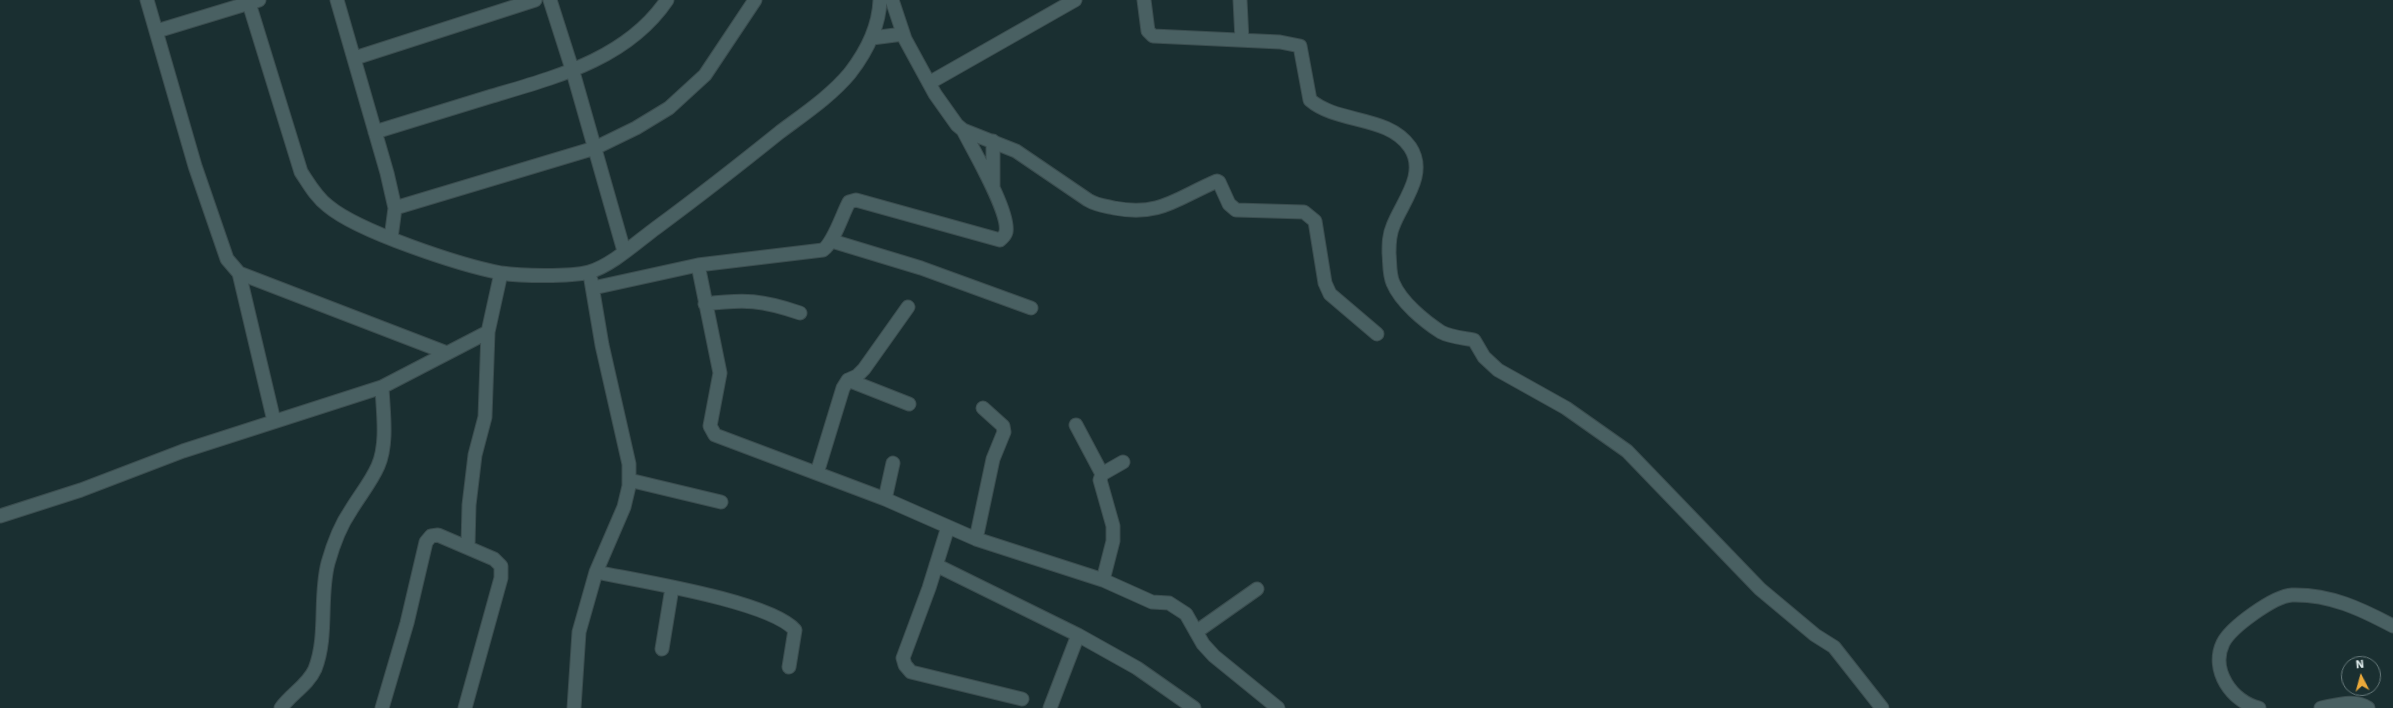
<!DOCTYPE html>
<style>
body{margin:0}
#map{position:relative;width:2393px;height:708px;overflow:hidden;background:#1a2f31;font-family:"Work Sans",sans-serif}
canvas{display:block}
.north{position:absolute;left:2341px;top:656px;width:40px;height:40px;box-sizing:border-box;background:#1a2f31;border:1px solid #67797b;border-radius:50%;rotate:354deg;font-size:11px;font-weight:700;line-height:16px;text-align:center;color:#dbe8e9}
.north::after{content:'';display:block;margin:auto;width:14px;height:18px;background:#eba93a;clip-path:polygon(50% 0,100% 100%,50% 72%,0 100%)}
</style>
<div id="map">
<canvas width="2393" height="708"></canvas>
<div class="north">N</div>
</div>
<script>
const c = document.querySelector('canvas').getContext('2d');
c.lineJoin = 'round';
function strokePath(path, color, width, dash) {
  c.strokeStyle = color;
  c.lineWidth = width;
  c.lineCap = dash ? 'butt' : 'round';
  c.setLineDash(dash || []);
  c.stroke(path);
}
const minor = new Path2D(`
 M147 0 195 166 227 259 239 273 447 353
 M248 0 301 172C309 184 316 197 328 206 359 232 460 265 501 273 520 276 570 277 589 272 611 266 637 242 656 228 698 197 739 165 780 132 804 114 831 96 850 73 867 51 879 28 880 0
 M337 0 387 173 395 208 391 238
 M550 0 573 72 624 251
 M892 0 905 39 935 94 957 125 963 130 1016 151 1088 200C1096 205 1105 206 1114 208 1160 217 1177 198 1217 181L1219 182 1229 204 1236 210 1304 212 1315 221 1325 283 1330 294 1377 334
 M1144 0 1148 31 1153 36 1280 42 1300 46 1310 100C1338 124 1388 115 1410 147 1428 174 1402 202 1393 226 1389 235 1389 244 1389 253 1390 263 1389 274 1393 283 1401 302 1424 321 1441 332 1450 337 1464 338 1474 340L1484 357 1498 370 1566 408 1627 451 1760 589 1815 635 1834 647 1882 708
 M1240 0 1242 40
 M157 31 259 0
 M872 38 903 34
 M355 58 535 0
 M929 83 1075 0
 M375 132C414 120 453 108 492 96 556 77 627 59 667 0
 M993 141V186
 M395 208 595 148 636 128 669 108 705 75 755 0
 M832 241 921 268 1031 308
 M698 265 720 373 710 426 715 435 885 499 976 539 1103 580 1152 602 1169 603 1186 614 1203 644 1214 656 1278 708
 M239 273 274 421
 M593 288 698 265 823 250C834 242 842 215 849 202L856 200 1000 240C1003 237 1005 236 1006 232 1010 212 973 150 963 130
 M705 304C745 299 762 300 800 313
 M848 380 909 404
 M1076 425 1102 474
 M817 473 843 388 848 380 857 376 864 369 908 307
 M629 480 721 502
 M885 499 893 463
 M0 516 81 490 183 451 382 387 488 332 501 273
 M948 527 929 588 903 658 905 665 911 672 1022 699
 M976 539 993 459 1004 432 1003 426 983 408
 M468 546 469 505 475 455 485 417 488 332
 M936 565 1078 635 1137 668 1194 708
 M596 572C639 581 769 601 795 630L789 667
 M1103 580 1113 541V526L1100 480 1102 474 1123 462
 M1196 632 1257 589
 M662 649 672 588
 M281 708C291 694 308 685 315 669 328 636 319 597 328 563 333 545 340 526 351 510 360 495 371 482 378 466 388 443 383 412 382 387
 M382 708 407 623 426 542 431 536 438 535 494 559 501 566V578L465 708
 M574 708 579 632 596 572 624 507 629 486V464L602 345 591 280
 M1050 708 1078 635
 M2259 708C2232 702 2210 670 2223 643 2231 627 2274 596 2292 595 2330 594 2361 609 2393 626
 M2321 708C2337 705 2355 699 2368 708`);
strokePath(minor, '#3b4d4f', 15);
strokePath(minor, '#496062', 13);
</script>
